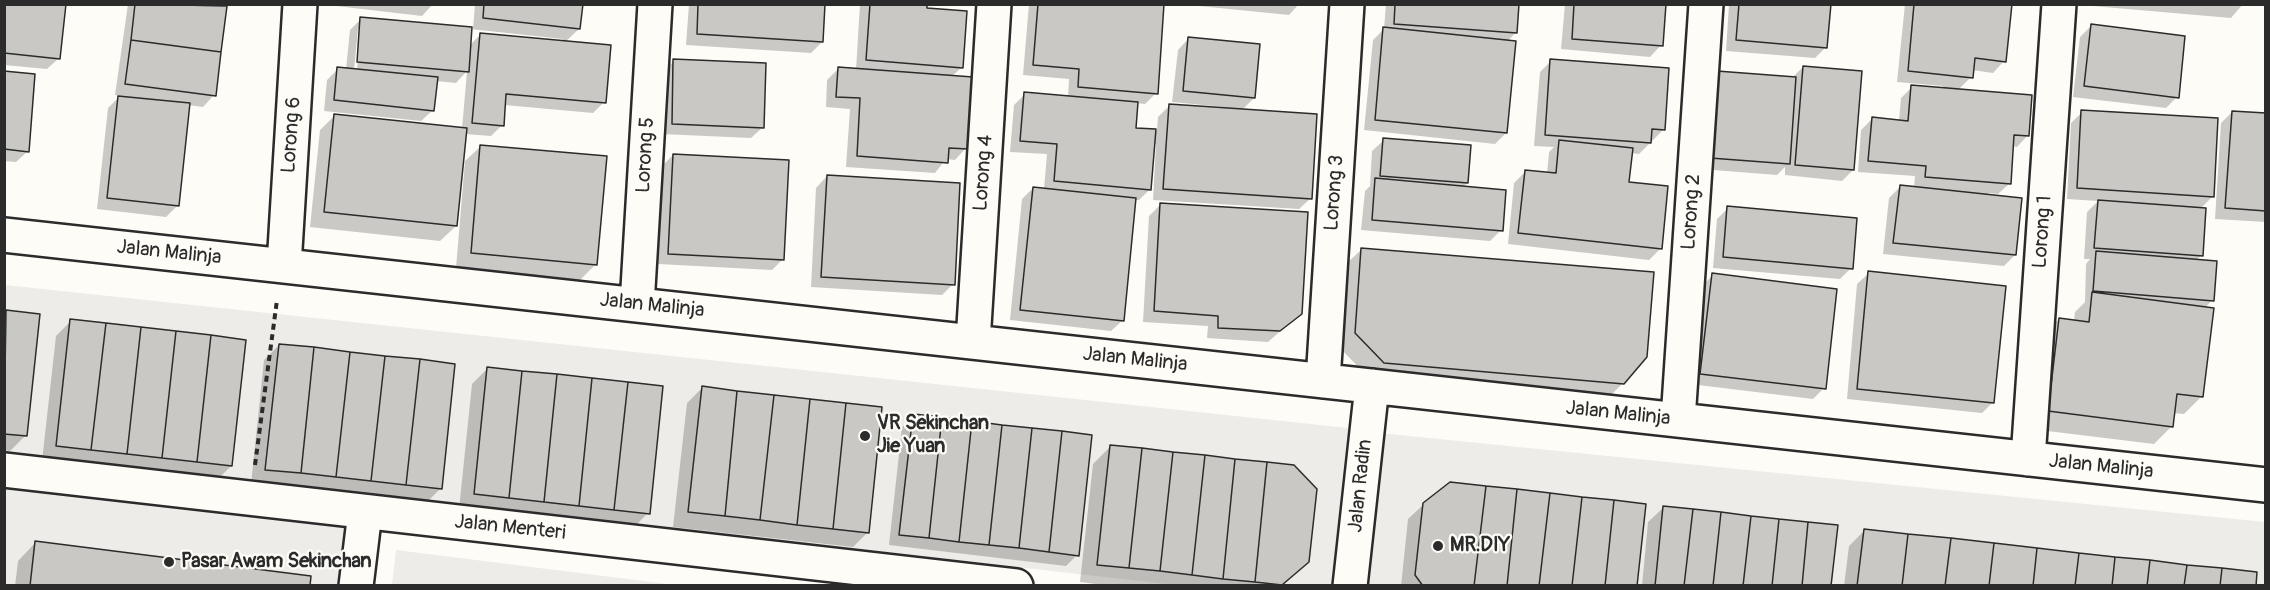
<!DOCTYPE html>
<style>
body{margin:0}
#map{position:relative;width:2270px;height:590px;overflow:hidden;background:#fdfcf7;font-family:Pangolin,sans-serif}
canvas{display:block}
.frame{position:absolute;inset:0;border:6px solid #2b2b2b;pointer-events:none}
</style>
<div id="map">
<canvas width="2270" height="590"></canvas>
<div class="frame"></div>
</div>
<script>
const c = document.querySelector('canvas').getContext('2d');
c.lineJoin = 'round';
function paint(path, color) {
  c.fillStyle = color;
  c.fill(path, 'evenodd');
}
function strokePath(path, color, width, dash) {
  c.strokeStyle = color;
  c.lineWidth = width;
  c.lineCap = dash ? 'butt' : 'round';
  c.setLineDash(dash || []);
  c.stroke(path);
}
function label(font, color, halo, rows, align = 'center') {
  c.font = font + ' Pangolin,sans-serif';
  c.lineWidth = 4.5;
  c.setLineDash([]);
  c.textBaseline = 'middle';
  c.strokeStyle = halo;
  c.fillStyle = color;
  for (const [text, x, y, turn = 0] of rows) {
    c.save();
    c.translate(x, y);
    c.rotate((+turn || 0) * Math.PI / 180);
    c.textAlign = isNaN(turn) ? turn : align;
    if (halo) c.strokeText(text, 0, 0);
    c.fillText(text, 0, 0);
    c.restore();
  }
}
paint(new Path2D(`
 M5 285 1348 428 1331 586 1174 585 5 451Z
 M1379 433 2265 522V585L1363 586Z
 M5 485 349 525 342 585 5 586Z
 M396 550 675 585H392Z`), '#edece8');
paint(new Path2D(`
 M4 4 59 58 47 69 4 65Z
 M128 4 225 7 214 95 203 107 188 105 177 206 166 217 97 209 108 108 120 96 115 95Z
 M319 4H433L422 16Z
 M475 4H581L579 29 565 42 604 102 593 113 504 105 502 125 491 136 465 134 456 226 440 241 310 227 320 130 335 115 462 129 467 71 456 83 436 81 433 110 421 121 324 111 327 80 338 69H346L350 30 361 19 473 29ZM358 29H361L357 70H354ZM470 29 563 39 562 42 481 34 469 46Z
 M689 4H824L822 42 811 53 686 45Z
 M860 4H925V9L962 67 951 77 966 148 955 160 946 159 935 173 846 167 850 109 826 107 827 80 838 69 856 70Z
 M1029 4H1163L1156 93 1145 104 1136 103 1134 129 1157 131 1158 117 1169 106 1223 110 1224 107 1172 102 1178 50 1189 38 1254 98 1241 111 1311 198 1299 209 1153 200 1156 144 1153 143 1150 189 1139 200H1135L1123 320 1111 331 1010 320 1022 199 1033 188 1044 189 1047 154 1010 152 1014 105 1025 94 1068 97 1069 79 1023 75Z
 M1179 4H1299L1289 15Z
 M1386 4H1518L1516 32 1507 42 1506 133 1495 144 1364 130 1373 40 1384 29Z
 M1565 4H1664L1661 45 1650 57 1561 49Z
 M1729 4H1829L1826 47 1815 58 1726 51Z
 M1905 4H2010L2004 61 1993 73 1972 70 1971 77 1958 90 2028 135 2017 147 2012 146 2010 183 1998 194 1988 193 2015 255 2004 266 1883 254 1889 198 1900 187 1914 188 1915 176 1858 172 1861 130 1872 119 1899 121 1901 98 1912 87 1943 89V86L1897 82Z
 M2243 4 2231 18 2081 5V4Z
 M2091 26 2177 97 2166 108 2073 97 2080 37Z
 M674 61 763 127 751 138 661 134 663 72Z
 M1551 61 1664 129 1639 154 1631 153 1627 183 1660 249 1649 260 1508 244 1514 183 1526 171 1547 174 1549 152 1554 147 1534 146 1540 72Z
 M1803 67 1853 170 1842 181 1785 175V167L1777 175 1700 169Z
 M4 73 28 151 16 162 4 161Z
 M2082 112 2213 196 2200 209 2202 255 2196 260 2212 300 2205 308 2202 396 2184 414 2173 413 2172 426 2154 444 2031 429 2041 337 2059 319 2074 321 2075 312 2085 302 2086 264 2090 259H2084L2087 212 2098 201 2067 199 2071 123Z
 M2232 112 2266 114V222L2215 219 2221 123Z
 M1384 140 1467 183 1462 188 1501 230 1490 241 1361 230 1365 191 1370 186 1372 151Z
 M481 146 596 264 580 280 456 268 465 161Z
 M673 155 783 259 772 270 658 264 662 166Z
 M827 176 953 284 942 295 811 287 816 188Z
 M1160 205 1301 313 1268 342 1207 338 1208 326 1143 322 1149 216Z
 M1728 208 1851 268 1840 279 1713 268 1717 219Z
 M1362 249 1623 383 1608 398 1369 378 1340 348 1346 264Z
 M1869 273 1993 402 1982 413 1847 399 1857 284Z
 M1713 275 1824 388 1813 399 1690 384 1702 286Z
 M4 311 39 315 25 436 10 451 4 450Z
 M71 321 231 466 216 481 42 461 56 336Z
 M279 345 441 488 425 504 251 484 264 360Z
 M488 368 648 513 633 528 459 509 472 384Z
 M702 388 868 532 853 547 673 527 687 403Z
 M913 416 1077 555 1066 566 889 545 902 427Z
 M1111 446 1307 561 1282 586H1111L1080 582 1093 464Z
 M1424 504 1636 586H1401L1408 519Z
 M1664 507 1830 586H1642L1648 522Z
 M1864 531 2254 586H1844L1849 546Z
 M36 542 308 586H15L18 561Z`), '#0003');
const building = new Path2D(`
 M4 4H66L60 59 4 53Z
 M135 4 227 6 221 52 131 40Z
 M484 4H583L580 29 483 18Z
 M698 4H825L823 42 697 34Z
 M870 4H927V8L967 11 963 68 866 60Z
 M1038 4H1164L1158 94 1078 87 1079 69 1033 65Z
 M1395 4H1519L1517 33 1394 24Z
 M1574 4H1666L1663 46 1572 39Z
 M1739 4H1831L1827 48 1736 40Z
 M1914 4H2012L2006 62 1975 58 1973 78 1908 71Z
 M360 17 472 27 469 72 357 62Z
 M2091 24 2185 36 2179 98 2084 86Z
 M1383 27 1516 41 1507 133 1375 120Z
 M480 33 611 45 606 103 506 94 504 126 472 123Z
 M1188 37 1260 44 1255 98 1183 91Z
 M131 40 221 52 216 96 125 84Z
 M673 59 766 63 764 128 672 124Z
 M1550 59 1669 68 1665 130 1652 129 1651 143 1545 135Z
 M1803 66 1862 71 1854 170 1795 165Z
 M337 67 438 77 434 111 334 100Z
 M838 67 973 77 968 149 949 148 948 163 857 156 860 98 836 97Z
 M4 71 35 74 29 152 4 149Z
 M1717 71 1796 77 1790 164 1710 158Z
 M1911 85 2032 95 2029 136 2014 135 2011 184 1925 177 1926 166 1868 161 1872 117 1908 121Z
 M1024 92 1138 102 1136 128 1156 129 1151 190 1054 181 1057 144 1020 141Z
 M118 96 190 103 179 206 107 198Z
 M1169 104 1317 114 1312 199 1163 189Z
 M2081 110 2218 118 2214 197 2077 188Z
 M2232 111 2266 113V211L2225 208Z
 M334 114 467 128 457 226 324 212Z
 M1383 138 1471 145 1468 183 1380 176Z
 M1559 140 1633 148 1629 182 1668 186 1662 249 1518 233 1525 170 1556 173Z
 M480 145 607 156 597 265 471 253Z
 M673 154 789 160 784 260 668 254Z
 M827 175 960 183 955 285 821 277Z
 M1375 178 1506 190 1503 231 1372 220Z
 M1900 185 2022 198 2016 255 1893 243Z
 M1033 187 1136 198 1124 321 1020 310Z
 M2098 200 2206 208 2203 256 2094 248Z
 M1160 203 1308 212 1302 314 1280 331 1218 328V316L1154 311Z
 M1727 206 1857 218 1853 269 1723 257Z
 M1361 248 1654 272 1647 357 1624 384 1384 363 1355 333Z
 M2096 251 2217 261 2214 301 2093 291Z
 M1868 271 2006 286 1994 403 1857 389Z
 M1712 273 1837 289 1826 389 1700 374Z
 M2092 292 2214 308 2203 397 2177 394 2173 427 2048 411 2059 318 2089 322Z
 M6 310 40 314 27 436 4 434Z
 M70 319 106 323 91 450 56 446Z
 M106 323 141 327 127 454 91 450Z
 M141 327 176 331 162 458 127 454Z
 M176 331 211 335 197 462 162 458Z
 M211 335 246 340 232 466 197 462Z
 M279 344 314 347 301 473 265 470Z
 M314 347 350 352 336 477 301 473Z
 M350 352 385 356 371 481 336 477Z
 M385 356 420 359 406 485 371 481Z
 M420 359 455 364 442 489 406 485Z
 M487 367 522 371 509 498 474 494Z
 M522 371 557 374 544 502 509 498Z
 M557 374 592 378 579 506 544 502Z
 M592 378 628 382 614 510 579 506Z
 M628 382 663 386 650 514 614 510Z
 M702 386 737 391 725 516 688 512Z
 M737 391 774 395 760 520 725 516Z
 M774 395 810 399 797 525 760 520Z
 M810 399 846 403 833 529 797 525Z
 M846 403 882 407 869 533 833 529Z
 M913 414 942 417 929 538 899 535Z
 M942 417 972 421 959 542 929 538Z
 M972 421 1002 425 989 545 959 542Z
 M1002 425 1032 428 1019 548 989 545Z
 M1032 428 1062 431 1049 552 1019 548Z
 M1062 431 1092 435 1079 556 1049 552Z
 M1110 445 1142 448 1129 568 1097 565Z
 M1142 448 1173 452 1160 571 1129 568Z
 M1173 452 1205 455 1192 575 1160 571Z
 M1205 455 1235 459 1223 579 1192 575Z
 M1235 459 1267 462 1255 582 1223 579Z
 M1267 462 1294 465 1317 489 1309 562 1282 585 1255 582Z
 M1450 482 1486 486 1474 586H1423L1415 575 1423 503Z
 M1486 486 1517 489 1507 586H1474Z
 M1517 489 1550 493 1539 586H1507Z
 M1550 493 1582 497 1572 586H1539Z
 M1582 497 1614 500 1605 586H1572Z
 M1614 500 1646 504 1637 586H1605Z
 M1663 506 1693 509 1684 586H1655Z
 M1693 509 1721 512 1713 586H1684Z
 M1721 512 1751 516 1743 586H1713Z
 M1751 516 1779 519 1772 586H1743Z
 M1779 519 1808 522 1802 586H1772Z
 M1808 522 1838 525 1831 586H1802Z
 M1864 529 1908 534 1902 586H1857Z
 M1908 534 1951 538 1945 586H1902Z
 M1951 538 1994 543 1989 586H1945Z
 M35 541 311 576 310 586H30Z
 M1994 543 2037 548 2033 586H1989Z
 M2037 548 2079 553 2075 586H2033Z
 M2079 553 2115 557 2112 586H2075Z
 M2115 557 2150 560 2147 586H2112Z
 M2150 560 2187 565 2184 586H2147Z
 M2187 565 2222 568 2220 586H2184Z
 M2222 568 2257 572 2256 586H2220Z`);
paint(building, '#c9c8c4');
strokePath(building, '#2b2b2b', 1.5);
const minor = new Path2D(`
 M4 235 2266 485
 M284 266 300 4
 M637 305 655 4
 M973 342 994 4
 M1323 381 1347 4
 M1678 420 1706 4
 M2028 459 2059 4
 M4 470 1016 586
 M356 586 365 512
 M1350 586 1372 386`);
strokePath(minor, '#2b2b2b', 38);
strokePath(new Path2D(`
 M255 465 277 300`), '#2b2b2b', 4, [6, 4.5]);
strokePath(minor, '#fdfcf7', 33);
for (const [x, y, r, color] of [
 [865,436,6,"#2b2b2b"],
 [1438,546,6,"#2b2b2b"],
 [169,562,6,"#2b2b2b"]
]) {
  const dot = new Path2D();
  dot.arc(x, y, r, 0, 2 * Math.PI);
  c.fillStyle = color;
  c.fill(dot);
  strokePath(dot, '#fdfcf7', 2);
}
label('20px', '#2b2b2b', '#fdfcf7', [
 ["Lorong 6",292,135,-86],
 ["Lorong 5",646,155,-87],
 ["Lorong 4",984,173,-86],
 ["Lorong 3",1335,193,-86],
 ["Lorong 2",1692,212,-86],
 ["Lorong 1",2043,232,-86],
 ["Jalan Malinja",169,253,6],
 ["Jalan Malinja",652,306,6],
 ["Jalan Malinja",1135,360,6],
 ["Jalan Malinja",1618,414,6],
 ["Jalan Malinja",2101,467,6],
 ["Jalan Radin",1361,486,-84],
 ["Jalan Menteri",510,528,6]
]);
label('bold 20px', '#2b2b2b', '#fdfcf7', [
 ["VR Sekinchan",877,424],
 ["Jie Yuan",877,447],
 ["MR.DIY",1450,546],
 ["Pasar Awam Sekinchan",181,562]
], 'left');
</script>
